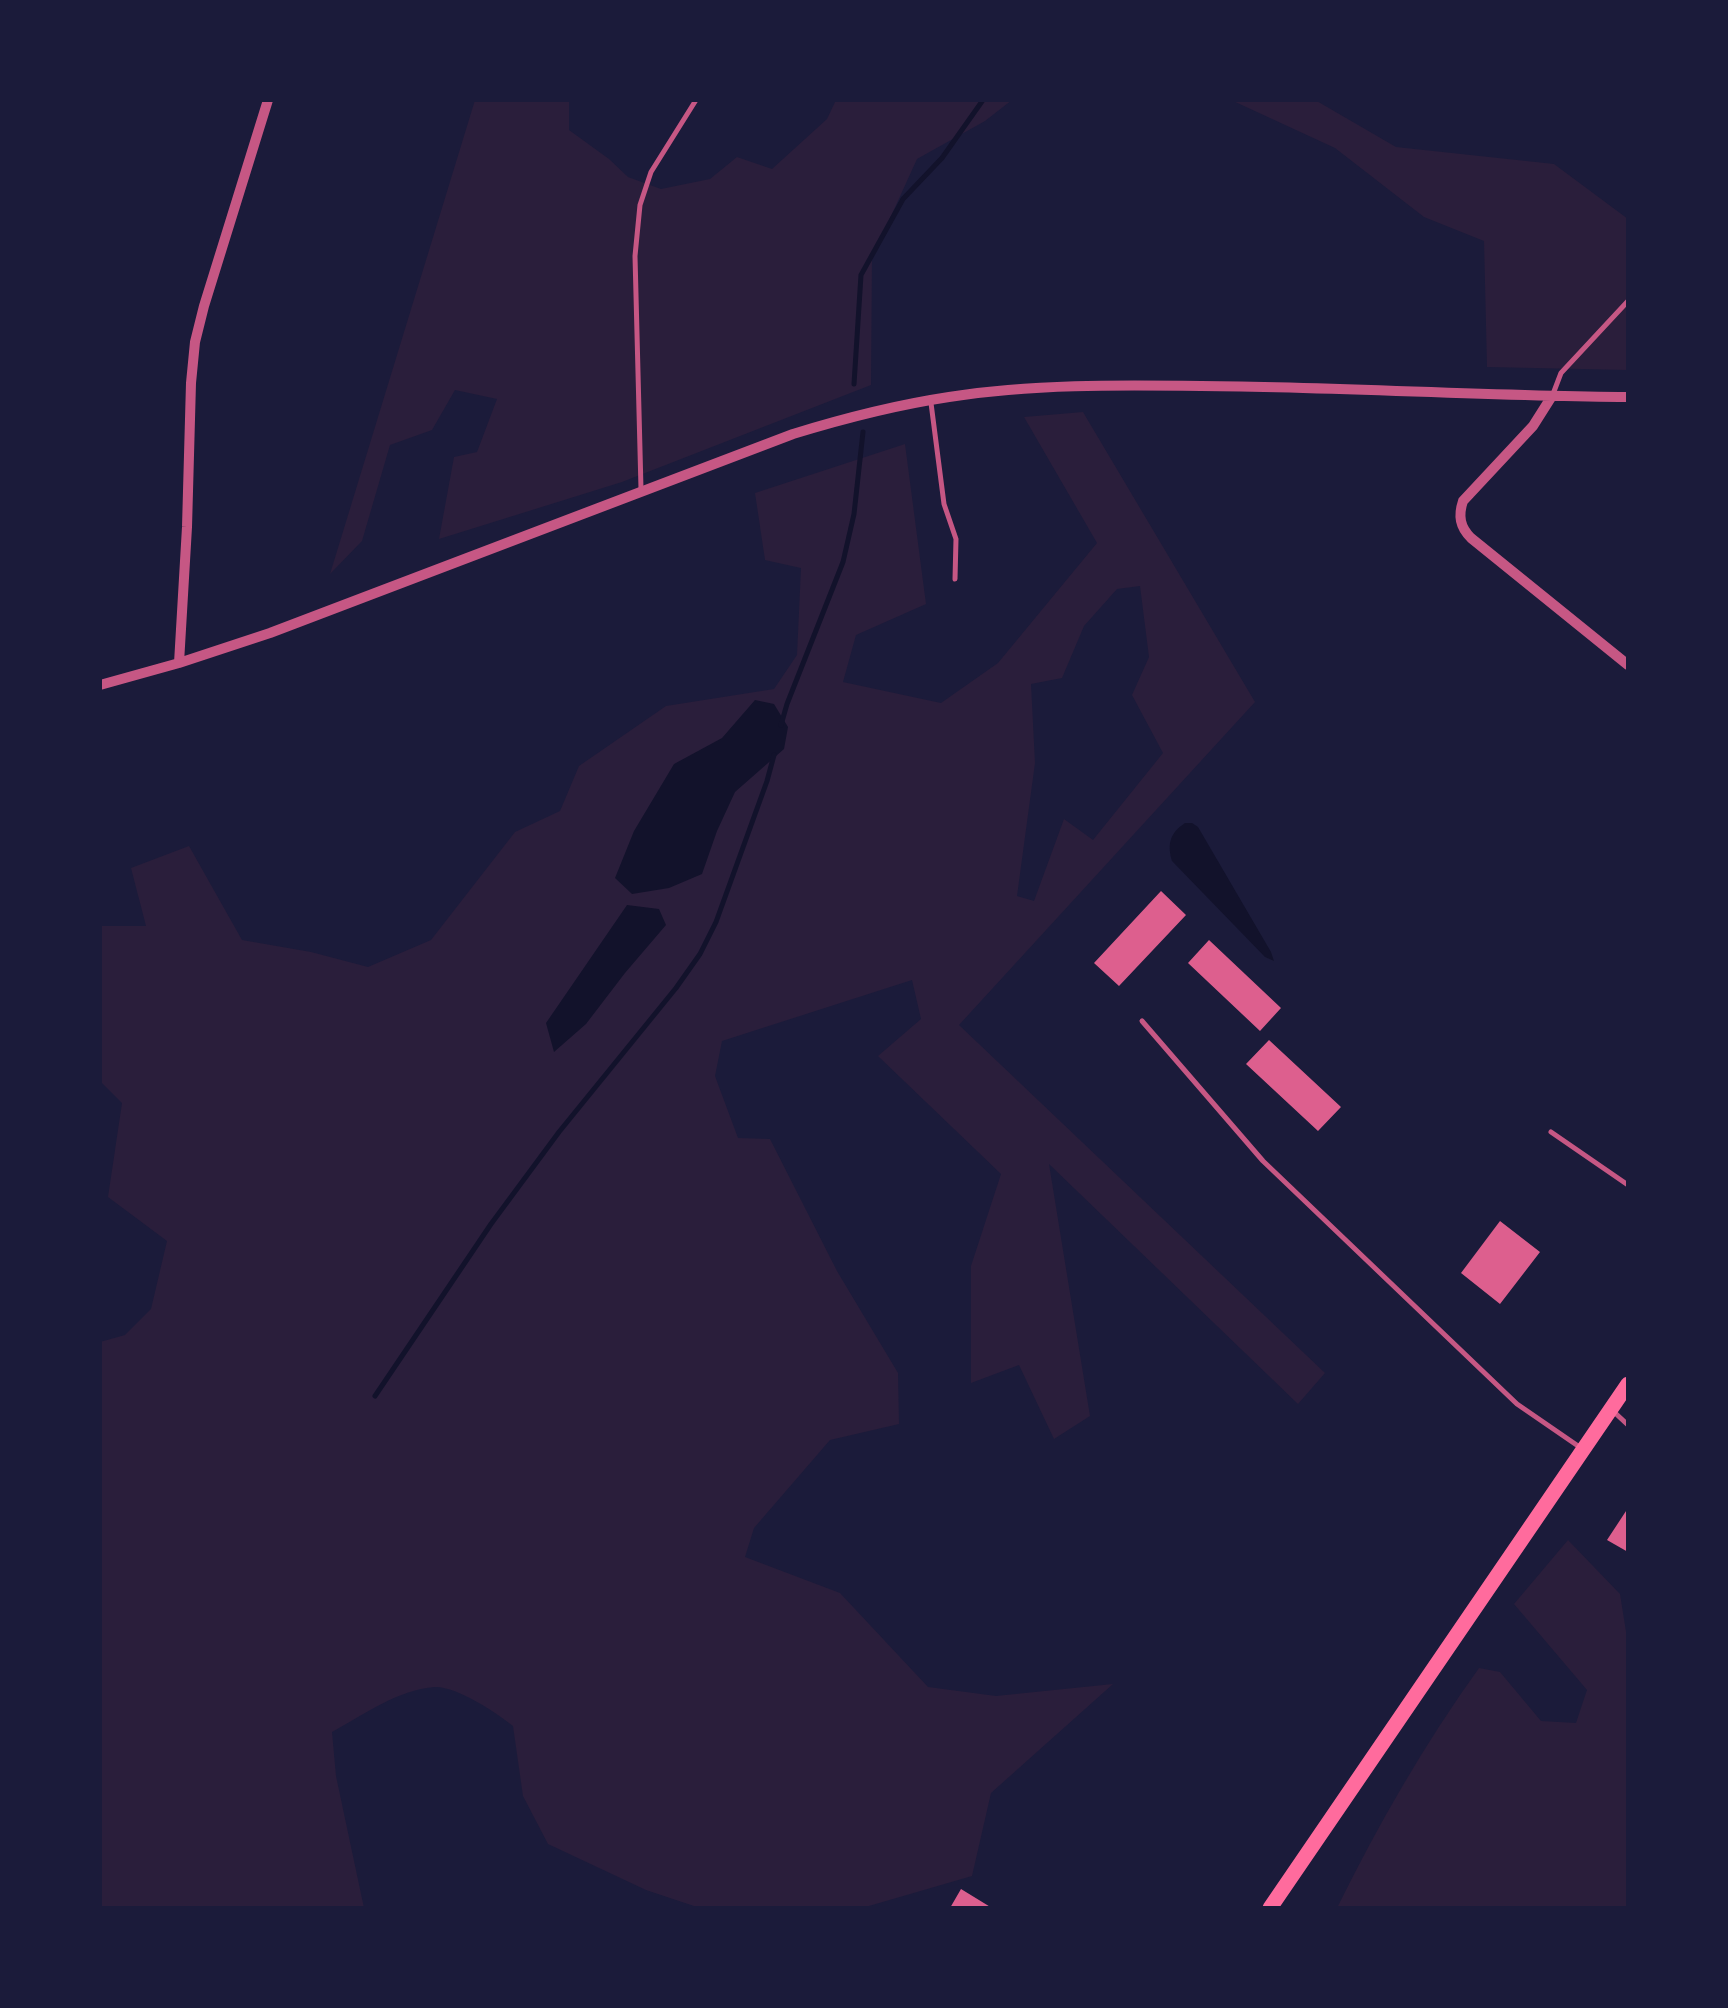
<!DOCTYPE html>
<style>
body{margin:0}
#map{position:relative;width:1728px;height:2008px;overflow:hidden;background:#1b1b3a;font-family:"Noto Sans",sans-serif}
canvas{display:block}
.frame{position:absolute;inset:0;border:102px solid #1b1b3a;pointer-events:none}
</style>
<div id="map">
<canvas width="1728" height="2008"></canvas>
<div class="frame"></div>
</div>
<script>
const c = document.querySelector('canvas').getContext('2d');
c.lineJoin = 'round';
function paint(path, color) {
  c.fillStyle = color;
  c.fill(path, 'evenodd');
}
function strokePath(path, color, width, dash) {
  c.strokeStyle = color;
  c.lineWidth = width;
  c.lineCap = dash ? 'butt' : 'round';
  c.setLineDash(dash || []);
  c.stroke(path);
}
paint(new Path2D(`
 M475 100H569V130L609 159 628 177 661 189 710 179 737 157 772 169 827 119 836 100H1012L985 121 917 159 872 258 871 385 622 482 439 539 454 457 477 452 497 399 455 390 432 430 390 445 362 541 330 574Z
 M1231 100H1315L1396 147 1554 164 1628 219V370L1487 367 1484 241 1424 217 1335 148Z
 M1083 412 1255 702 959 1025 1325 1373 1298 1404 1049 1164 1090 1416 1054 1439 1019 1365 971 1383V1266L1001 1174 878 1056 921 1019 912 980 722 1041 715 1076 738 1138 770 1139 837 1271 898 1373 899 1424 830 1440 754 1528 745 1557 840 1593 928 1687 996 1696 1113 1684 991 1793 972 1876 862 1908H700L646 1890 548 1844 523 1796 513 1726C497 1713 456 1686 435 1687 397 1690 365 1714 332 1732L336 1776 364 1908H100V1342L125 1335 151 1309 167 1241 108 1197 122 1103 100 1081V926H146L131 868 189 846 242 940 311 952 368 967 431 940 515 832 560 811 579 766 666 706 774 689 797 655 801 568 765 560 755 493 905 444 926 604 856 635 843 682 941 703 998 663 1097 543 1024 417ZM1140 586 1149 657 1132 695 1163 753 1093 840 1064 819 1034 901 1017 896 1035 763 1031 684 1062 678 1084 626 1117 589Z
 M1568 1540 1620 1594 1628 1644V1908H1337C1378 1825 1425 1743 1479 1668L1500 1672 1541 1721 1576 1723 1587 1690 1514 1604Z`), '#2a1e3b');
paint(new Path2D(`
 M755 700 774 704 788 727 784 749 735 792 717 831 702 874 669 888 632 894 615 878 634 831 674 764 722 738Z
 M1185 823H1192L1198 827 1271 952 1274 961 1265 957 1172 861C1167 844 1170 833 1185 823Z
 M627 905 659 909 666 925 625 973 586 1024 554 1052 546 1023Z`), '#12122b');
strokePath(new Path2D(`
 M854 384 861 275 903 199 942 158 983 100
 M781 725 787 704 843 562 854 514 863 432
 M375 1396 491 1224 559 1132 676 988 700 954 716 922 767 781 774 755`), '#12122b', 5);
paint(new Path2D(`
 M1161 891 1186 915 1119 986 1094 963Z
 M1209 940 1281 1008 1260 1031 1188 963Z
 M1269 1040 1341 1107 1318 1131 1246 1064Z
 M1500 1221 1540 1252 1500 1304 1461 1273Z
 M1628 1508V1552L1607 1540Z
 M961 1889 992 1908H950Z`), '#dd5f8e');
strokePath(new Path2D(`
 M1553 394 1561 373 1628 301
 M931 403 944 504 956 539 955 579
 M641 489 635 256 640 205 651 172 696 100
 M1142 1021 1263 1161 1517 1404 1581 1448
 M1551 1132 1628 1185
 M1613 1411 1628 1425`), '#c65784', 5);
strokePath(new Path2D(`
 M1552 396 1533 426 1463 501C1458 516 1460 527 1471 538L1628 665
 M179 663 187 527 191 383 195 342 204 306 268 100
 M100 685 179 663 270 633 793 434C845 418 896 405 949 397 1032 384 1117 385 1201 386 1343 387 1485 396 1628 397`), '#c65784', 10);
strokePath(new Path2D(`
 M1270 1908 1628 1384`), '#ff6b9d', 15);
</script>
